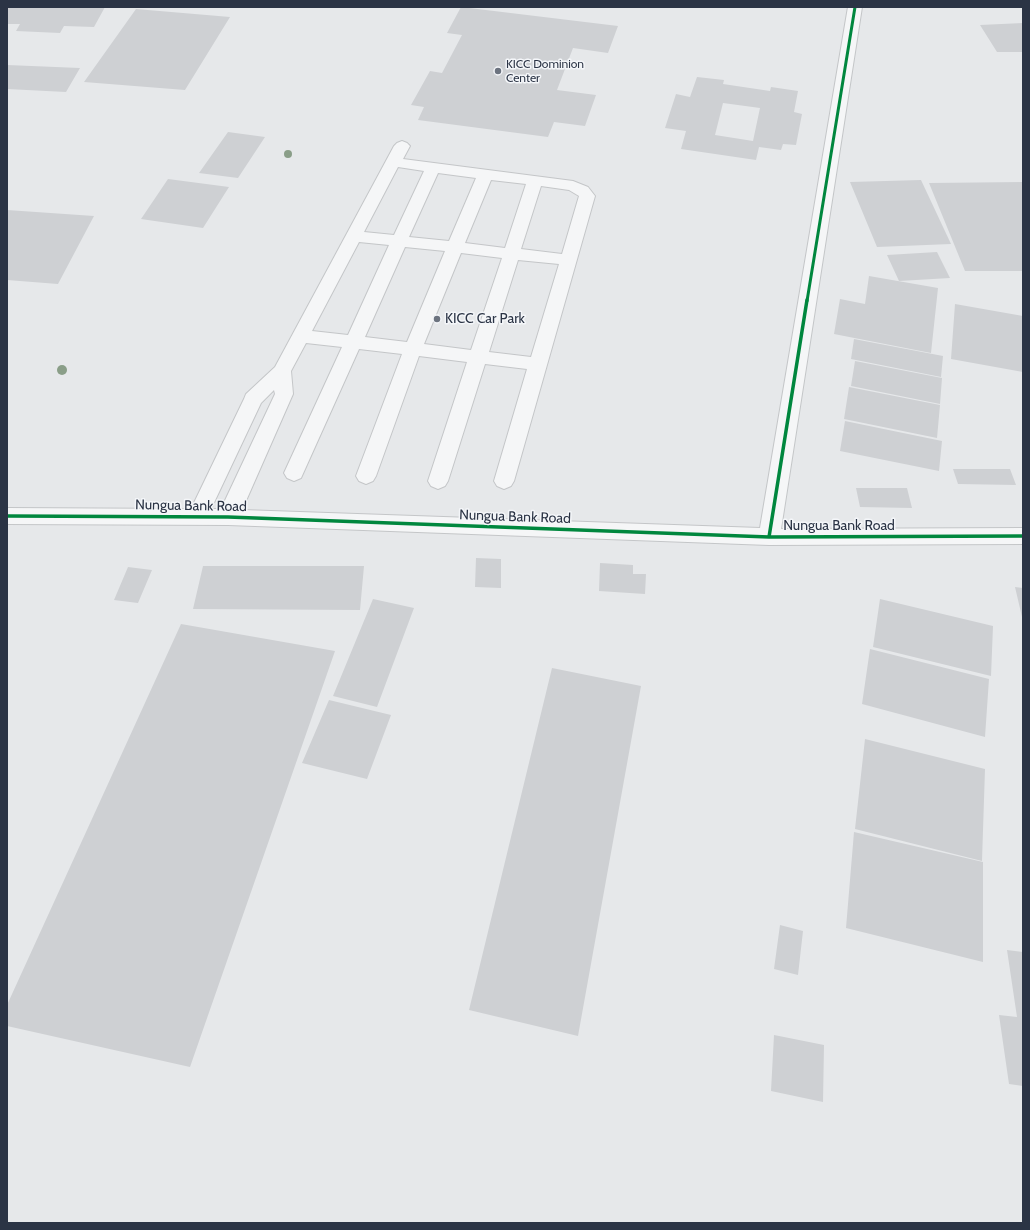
<!DOCTYPE html>
<style>
body{margin:0}
#map{position:relative;width:1030px;height:1230px;overflow:hidden;background:#e6e8ea;font-family:Cabin,sans-serif}
canvas{display:block}
.frame{position:absolute;inset:0;border:8px solid #2b3445;pointer-events:none}
</style>
<div id="map">
<canvas width="1030" height="1230"></canvas>
<div class="frame"></div>
</div>
<script>
const c = document.querySelector('canvas').getContext('2d');
c.lineJoin = 'round';
function paint(path, color) {
  c.fillStyle = color;
  c.fill(path, 'evenodd');
}
function strokePath(path, color, width, dash) {
  c.strokeStyle = color;
  c.lineWidth = width;
  c.lineCap = dash ? 'butt' : 'round';
  c.setLineDash(dash || []);
  c.stroke(path);
}
function label(font, color, halo, rows, align = 'center') {
  c.font = font + ' Cabin,sans-serif';
  c.lineWidth = 3;
  c.setLineDash([]);
  c.textBaseline = 'middle';
  c.strokeStyle = halo;
  c.fillStyle = color;
  for (const [text, x, y, turn = 0] of rows) {
    c.save();
    c.translate(x, y);
    c.rotate((+turn || 0) * Math.PI / 180);
    c.textAlign = isNaN(turn) ? turn : align;
    if (halo) c.strokeText(text, 0, 0);
    c.fillText(text, 0, 0);
    c.restore();
  }
}
paint(new Path2D(`
 M7 7H105L94 27 64 26 60 33 16 31 20 24H7Z
 M461 7 618 26 608 53 573 48 557 90 596 95 585 126 554 122 548 137 418 120 424 107 411 105 430 71 442 73 462 35 447 33Z
 M136 9 230 17 185 90 84 82Z
 M1023 23V52H997L980 25Z
 M7 65 80 68 66 92 7 89Z
 M697 77 724 80 723 84 770 91 771 87 798 91 794 112 802 114 796 145 783 144 781 150 759 147 756 160 681 149 686 131 665 128 676 94 690 97ZM723 103 760 108 753 141 715 135Z
 M228 132 265 137 238 178 199 173Z
 M168 179 229 187 203 228 141 219Z
 M921 180 951 244 877 247 850 182Z
 M1023 182V271H965L929 183Z
 M7 210 94 216 58 284 7 280Z
 M937 252 950 278 899 281 887 255Z
 M869 276 938 288 931 353 834 334 840 299 865 304Z
 M955 304 1023 316V372L951 359Z
 M854 339 943 356 941 377 851 359Z
 M855 361 942 378 940 404 851 386Z
 M849 387 940 405 937 438 844 419Z
 M845 421 942 441 939 471 840 451Z
 M953 469H1010L1016 485 958 484Z
 M856 488H907L912 508 860 507Z
 M476 558 501 559V588L475 587Z
 M600 563 633 565V574H646L645 594 599 591Z
 M203 566H364L360 610 193 609Z
 M128 567 152 570 138 603 114 600Z
 M1015 587 1023 588V617H1022Z
 M373 599 414 608 377 707 333 696Z
 M880 599 993 626 991 676 873 647Z
 M181 624 335 651 190 1067 7 1026V1005Z
 M870 649 989 679 985 737 862 704Z
 M552 668 641 686 578 1036 469 1010Z
 M329 700 391 715 367 779 302 763Z
 M865 739 985 769 982 861 855 829Z
 M854 832 983 862V962L846 928Z
 M780 925 803 931 798 975 774 969Z
 M1007 950 1023 952V1086L1009 1084 999 1015 1017 1017Z
 M774 1035 824 1045 823 1102 771 1091Z`), '#ced0d3');
const minor = new Path2D(`
 M848 7H862L781 529 1023 528V544L769 545 228 525 7 524V508L191 509 244 399 246 394 275 367 394 146 397 143 402 141 407 143 410 146 403 159 573 181 588 187 595 196 514 481 511 486 504 489 497 486 494 481 527 369 485 364 448 481 445 486 438 489 431 486 428 481 467 362 419 356 376 476 373 481 366 484 359 481 356 476 402 354 359 349 301 478 294 481 287 478 284 473 342 347 306 343 291 371 293 394 242 510 760 528ZM398 167 424 171 394 235 364 232ZM438 173 476 178 449 241 409 237ZM491 180 526 184 505 248 465 243ZM541 186 569 190 579 196 562 254 521 249ZM359 242 389 245 348 335 312 331ZM405 247 445 251 407 342 365 337ZM461 253 502 258 471 350 424 344ZM518 260 559 264 531 357 489 352ZM274 390 275 394 221 509H211L261 403Z`);
strokePath(minor, '#c4c6c8', 2);
paint(minor, '#f5f6f7');
strokePath(new Path2D(`
 M807 301 855 7`), '#00873e', 3);
strokePath(new Path2D(`
 M7 516 228 517 769 537 1023 536
 M769 537 807 300`), '#00873e', 3.5);
c.fillStyle = '#8a9e88';
for (const [x, y, r] of [
 [288,154,4],
 [62,370,5]
]) {
  c.beginPath();
  c.arc(x, y, r, 0, 2 * Math.PI);
  c.fill();
}
for (const [x, y, r, color] of [
 [498,71,4,"#6c737f"],
 [437,319,4,"#6c737f"]
]) {
  const dot = new Path2D();
  dot.arc(x, y, r, 0, 2 * Math.PI);
  c.fillStyle = color;
  c.fill(dot);
  strokePath(dot, '#f4f6f9', 1.5);
}
label('12px', '#2b3445', '#f4f6f9', [
 ["KICC Dominion",506,64],
 ["Center",506,78]
], 'left');
label('14px', '#2b3445', '#f4f6f9', [
 ["KICC Car Park",445,319]
], 'left');
label('14px', '#2b3445', '#f4f6f9', [
 ["Nungua Bank Road",191,506,1],
 ["Nungua Bank Road",515,517,2],
 ["Nungua Bank Road",839,526]
]);
</script>
